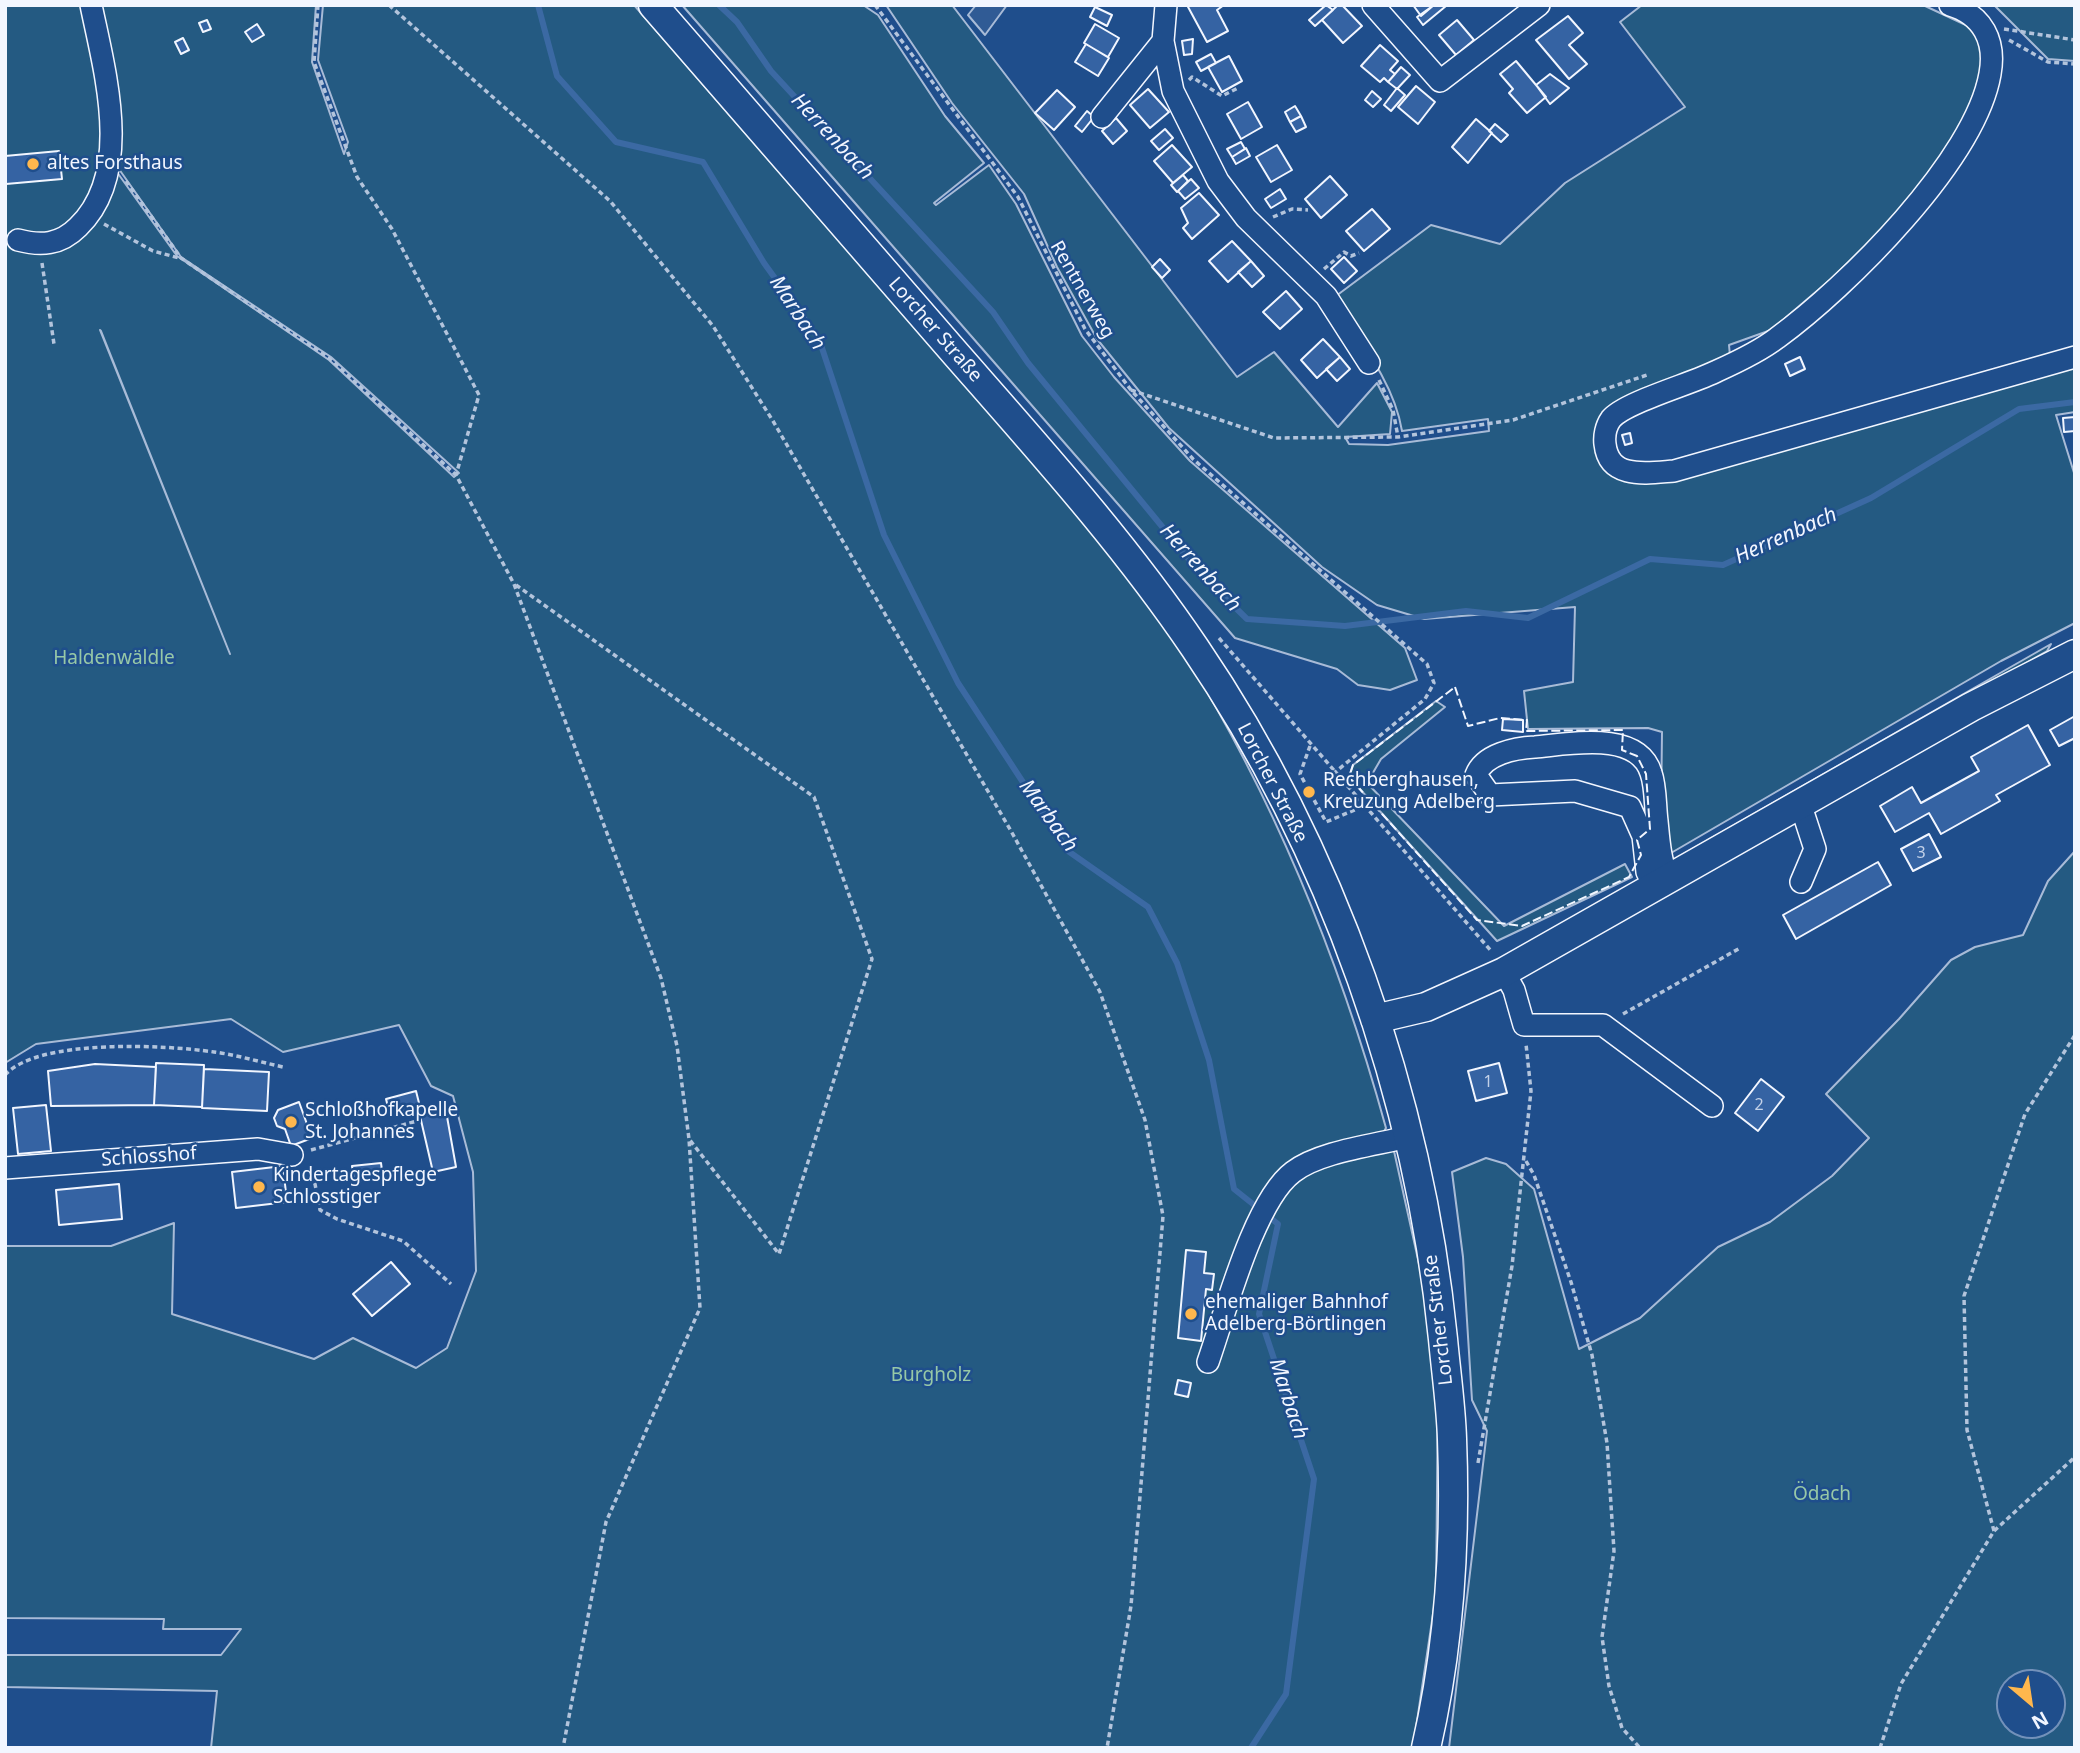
<!DOCTYPE html>
<meta charset="utf-8">
<style>
body{margin:0}
#map{position:relative;width:2080px;height:1753px;overflow:hidden;background:#1f4e8c;font-family:"Noto Sans",sans-serif}
canvas{display:block}
.frame{position:absolute;inset:0;border:7px solid #f2f6ff;pointer-events:none}
.north{position:absolute;left:1996px;top:1669px;width:70px;height:70px;box-sizing:border-box;background:#1f4e8c;border:2px solid #7391ba;border-radius:50%;rotate:151deg;font-size:19px;font-weight:700;line-height:28px;text-align:center;color:#f2f6ff}
.north::after{content:'';display:block;margin:auto;width:24px;height:32px;background:#ffb74d;clip-path:polygon(50% 0,100% 100%,50% 72%,0 100%)}
</style>
<div id="map">
<canvas width="2080" height="1753"></canvas>
<div class="frame"></div>
<div class="north">N</div>
</div>
<script>
const c = document.querySelector('canvas').getContext('2d');
c.lineJoin = 'round';
function paint(path, color) {
  c.fillStyle = color;
  c.fill(path, 'evenodd');
}
function strokePath(path, color, width, dash) {
  c.strokeStyle = color;
  c.lineWidth = width;
  c.lineCap = dash ? 'butt' : 'round';
  c.setLineDash(dash || []);
  c.stroke(path);
}
function label(font, color, halo, rows, align = 'center') {
  c.font = font + ' "Noto Sans",sans-serif';
  c.lineWidth = 5;
  c.setLineDash([]);
  c.textBaseline = 'middle';
  c.strokeStyle = halo;
  c.fillStyle = color;
  for (const [text, x, y, turn = 0] of rows) {
    c.save();
    c.translate(x, y);
    c.rotate((+turn || 0) * Math.PI / 180);
    c.textAlign = isNaN(turn) ? turn : align;
    if (halo) c.strokeText(text, 0, 0);
    c.fillText(text, 0, 0);
    c.restore();
  }
}
const green = new Path2D(`
 M5 5H89L109 161 177 256 329 360 454 477 459 473 331 357 181 257 109 155 92 5H316L312 62 344 154 348 142 318 60 323 5H634C739 126 844 247 951 367 1032 459 1120 550 1185 655 1276 802 1340 961 1386 1128L1381 1136 1294 1177 1380 1147 1394 1151 1423 1282 1438 1389 1436 1594 1413 1748H211L217 1691 5 1687V1655H221L241 1629H163L164 1619 5 1618V1246H111L174 1223 172 1314 314 1359 353 1338 416 1368 447 1348 476 1271 473 1172 453 1096 431 1086 399 1025 283 1052 231 1019 36 1044 5 1063ZM100 330 101 331 230 654Z
 M682 5H863L878 15 945 116 984 163 934 203 936 205 989 165 1016 204 1082 336 1114 377 1190 461 1405 648 1417 680 1390 690 1358 685 1337 669 1235 638Z
 M886 5H952L1237 377 1274 352 1338 427 1377 383 1392 412 1390 434 1345 437 1349 444 1388 445 1489 431 1488 419 1402 431C1394 382 1359 340 1332 299L1431 225 1500 244 1565 183 1685 107 1620 22 1642 5H1923L1970 27 1980 42 1984 60 1964 126 1895 217 1831 279 1771 330 1729 345 1730 356 1603 426 1633 477 2075 364V412L2056 415 2075 476V623L2001 661 1671 853 1661 814 1662 732 1648 728 1528 729 1524 691 1573 682 1575 607 1424 619 1377 605 1322 567 1169 428 1097 339 1057 267 1024 194 952 103Z
 M1975 5H2075V61L2048 59 1995 6Z
 M2051 644 2047 651 1689 856 1678 857Z
 M1436 701 1445 707 1381 759 1367 783 1504 926 1625 864 1632 877 1497 941 1349 777 1353 765Z
 M2075 851V1748H1449L1487 1431 1472 1400 1463 1257 1452 1172 1486 1158 1506 1164 1534 1189 1579 1349 1640 1318 1718 1247 1770 1222 1832 1176 1869 1138 1826 1094 1899 1019 1951 960 1975 947 2023 935 2048 881ZM2010 1683H2052V1725H2010Z`);
paint(green, '#245a82');
strokePath(green, '#a8bbd7', 2);
const parking = new Path2D(`
 M976 5H1007L985 35 968 15Z`);
paint(parking, '#305b95');
strokePath(parking, '#a8bbd7', 2);
strokePath(new Path2D(`
 M538 5 557 76 616 142 703 162 764 263 819 339 884 535 958 683 1068 851 1148 907 1177 963 1209 1060 1234 1189 1278 1224 1259 1314 1314 1479 1286 1694 1251 1748
 M719 5 737 22 771 71 993 312 1028 363 1201 574 1247 619 1345 626 1466 611 1528 618 1650 559 1723 565 1871 498 2019 409 2075 402`), '#3b69a3', 6);
const building = new Path2D(`
 M1187 5H1224L1217 10 1228 31 1207 42Z
 M1326 5 1333 10 1315 26 1309 20Z
 M1338 5H1342L1362 26 1343 43 1322 20Z
 M1413 5H1434L1421 16Z
 M1434 5 1446 6 1423 25 1417 17Z
 M1095 7 1112 15 1107 26 1090 17Z
 M1568 16 1583 33 1569 45 1587 64 1569 79 1536 40Z
 M207 20 211 29 203 32 199 23Z
 M1457 20 1474 40 1456 55 1439 35Z
 M257 24 264 35 252 42 245 32Z
 M1095 24 1119 38 1108 57 1084 43Z
 M183 38 189 50 181 54 175 42Z
 M1193 39 1192 54 1184 55 1182 41Z
 M1086 44 1109 58 1098 76 1075 62Z
 M1380 45 1398 61 1390 70 1395 74 1388 82 1384 78 1380 82 1361 66Z
 M1211 54 1216 63 1201 71 1196 62Z
 M1229 56 1242 81 1222 92 1208 67Z
 M1516 61 1546 97 1527 113 1509 93 1513 89 1500 74Z
 M1401 67 1410 75 1397 89 1388 82Z
 M1550 74 1569 88 1550 104 1536 85Z
 M1416 86 1435 102 1418 124 1398 107Z
 M1397 88 1405 95 1391 111 1384 105Z
 M1148 89 1169 112 1150 128 1130 105Z
 M1057 90 1075 107 1054 130 1035 113Z
 M1372 91 1381 99 1373 107 1365 100Z
 M1248 102 1262 127 1241 139 1227 114Z
 M1295 106 1301 116 1290 122 1285 112Z
 M1087 111 1094 117 1082 132 1075 126Z
 M1301 116 1306 127 1296 132 1290 122Z
 M1116 118 1127 131 1113 144 1102 131Z
 M1476 119 1492 133 1468 163 1452 147Z
 M1495 124 1508 135 1501 142 1489 131Z
 M1165 129 1173 138 1159 150 1151 141Z
 M1241 142 1245 149 1232 157 1227 149Z
 M1172 145 1192 167 1173 183 1154 161Z
 M1277 145 1292 170 1271 182 1256 157Z
 M1246 148 1250 156 1236 164 1232 157Z
 M59 151 62 179 6 184 5 156Z
 M1183 175 1188 181 1177 192 1171 185Z
 M1330 176 1347 195 1321 218 1305 199Z
 M1191 179 1199 188 1185 199 1178 191Z
 M1280 189 1286 199 1271 208 1265 199Z
 M1199 193 1219 215 1192 239 1183 228 1188 223 1181 208Z
 M1372 209 1390 229 1364 251 1346 231Z
 M1232 241 1251 261 1228 282 1209 261Z
 M1344 257 1357 271 1344 283 1331 269Z
 M1160 259 1170 270 1162 278 1152 267Z
 M1251 261 1264 276 1252 287 1238 272Z
 M1286 291 1302 309 1280 329 1263 312Z
 M1323 339 1340 357 1317 378 1301 360Z
 M1340 357 1350 369 1337 381 1326 369Z
 M1800 357 1805 369 1790 376 1785 364Z
 M2075 417V431L2064 432 2063 418Z
 M1630 433 1632 443 1625 445 1622 435Z
 M2075 716V738L2059 746 2050 730Z
 M1503 719 1523 720V732L1502 730Z
 M2028 725 2050 765 1996 795 2000 801 1941 834 1929 813 1895 832 1880 806 1912 787 1921 803 1979 771 1971 757Z
 M1929 834 1941 857 1913 871 1901 849Z
 M1878 862 1891 885 1796 939 1783 915Z
 M156 1063 204 1065 202 1107 154 1105Z
 M1499 1063 1507 1093 1476 1101 1468 1071Z
 M95 1064 156 1067 154 1105 51 1106 48 1071Z
 M204 1069 269 1072 267 1111 202 1108Z
 M1761 1079 1784 1097 1758 1131 1735 1113Z
 M416 1091 420 1107 390 1115 386 1099Z
 M299 1102 312 1138 291 1146 285 1129 277 1126 274 1118 278 1110Z
 M46 1105 51 1151 18 1154 13 1108Z
 M446 1111 456 1167 433 1172 420 1116Z
 M381 1163 383 1178 354 1181 352 1166Z
 M283 1166 287 1202 236 1208 232 1172Z
 M119 1184 122 1219 59 1225 56 1190Z
 M1186 1250 1206 1252 1204 1273 1214 1274 1212 1290 1206 1289 1201 1341 1178 1338Z
 M391 1262 410 1284 372 1316 353 1294Z
 M1178 1380 1191 1383 1188 1397 1175 1394Z`);
paint(building, '#3563a3');
strokePath(building, '#f2f6ff', 2);
const minor = new Path2D(`
 M1166 5 1163 41 1173 91 1218 181 1246 218 1326 296 1369 363
 M1373 5 1440 81 1539 5
 M1950 5C1983 15 1996 41 1990 74 1975 160 1847 287 1777 338 1760 351 1737 362 1717 371 1694 383 1625 402 1611 419 1606 426 1604 436 1605 444 1609 480 1647 473 1674 471L2075 357
 M1102 117 1163 41
 M18 240C41 246 60 245 78 227 134 173 105 73 91 5
 M1800 803 1815 849 1801 882
 M1654 886 1647 872 1643 836 1630 807 1575 791 1490 795 1476 775C1484 754 1515 748 1535 747 1570 744 1638 730 1651 773 1656 787 1655 806 1657 821 1659 841 1660 860 1668 878
 M1504 972 1514 990 1524 1025H1603L1712 1106
 M5 1168 258 1149 292 1155
 M1208 1362C1225 1314 1254 1201 1293 1172 1320 1151 1377 1145 1411 1136`);
const major = new Path2D(`
 M653 5C753 121 854 237 955 353 1039 449 1124 543 1195 648 1332 849 1419 1098 1443 1339 1446 1372 1451 1406 1452 1439 1456 1541 1449 1649 1426 1748
 M1375 1019 1426 1007 1504 972 1971 707 2075 654`);
strokePath(minor, '#f2f6ff', 24);
strokePath(major, '#f2f6ff', 31);
strokePath(new Path2D(`
 M318 5 314 62 357 177 392 229 479 395 456 475
 M389 5 610 201 713 326 773 421 1011 831 1100 992 1145 1120 1163 1216 1131 1606 1107 1748
 M875 5 1018 197 1085 329 1131 390 1193 459 1427 664 1434 683 1425 699 1334 773
 M2004 29 2075 40
 M2009 40 2048 62 2075 64
 M1189 80 1192 77 1222 96 1238 88
 M126 181 181 258 329 358 456 475 514 584 661 978 677 1046 689 1139 700 1308 606 1522 563 1748
 M1273 217 1292 209 1308 210
 M104 224 153 251 179 258
 M42 263 54 344
 M1324 269 1344 252 1351 256 1359 253
 M1379 380 1393 410 1398 437
 M1131 390 1274 438 1398 437 1513 420 1647 375
 M516 585 814 797 872 959 779 1254 689 1139
 M1219 638 1492 952
 M1310 746 1300 774 1326 822 1364 806
 M1623 1014 1740 948
 M5 1075C38 1038 167 1045 214 1052 237 1055 260 1062 283 1067
 M311 1150 417 1121
 M1526 1161 1534 1175 1571 1282 1592 1355 1607 1443 1614 1551 1602 1637 1609 1686 1622 1728 1640 1748
 M305 1169 315 1184 320 1210 337 1219 403 1241 451 1284
 M1478 1463 1512 1266 1531 1091 1526 1044
 M1994 1531 1967 1430 1964 1296 2025 1114 2075 1035
 M1880 1748 1901 1684 1994 1531 2075 1457`), '#b3c4dc', 3.5, [5, 3.5]);
strokePath(minor, '#1f4e8c', 21);
strokePath(major, '#1f4e8c', 28);
strokePath(new Path2D(`
 M1455 687 1468 726 1500 718 1527 720 1526 731 1623 730 1622 750 1637 756 1646 774 1650 829 1637 840 1641 855 1629 877 1522 926 1477 920 1349 777 1353 765Z`), '#f2f6ff', 2, [9, 3.5]);
for (const [x, y, r, color] of [
 [33,164,7,"#ffb74d"],
 [1309,792,7,"#ffb74d"],
 [291,1122,7,"#ffb74d"],
 [259,1187,7,"#ffb74d"],
 [1191,1314,7,"#ffb74d"]
]) {
  const dot = new Path2D();
  dot.arc(x, y, r, 0, 2 * Math.PI);
  c.fillStyle = color;
  c.fill(dot);
  strokePath(dot, '#1f4e8c', 2.5);
}
label('16px', '#c3d1e8', null, [
 ["3",1921,853],
 ["1",1488,1082],
 ["2",1759,1105]
]);
label('19px', '#f2f6ff', '#1f4e8c', [
 ["altes Forsthaus",47,164],
 ["Rechberghausen,",1323,781],
 ["Kreuzung Adelberg",1323,803],
 ["Schloßhofkapelle",305,1111],
 ["St. Johannes",305,1133],
 ["Kindertagespflege",273,1176],
 ["Schlosstiger",273,1198],
 ["ehemaliger Bahnhof",1205,1303],
 ["Adelberg-Börtlingen",1205,1325]
], 'left');
label('19px', '#f2f6ff', '#1f4e8c', [
 ["Rentnerweg",1082,290,60],
 ["Lorcher Straße",935,330,49],
 ["Lorcher Straße",1272,783,63],
 ["Schlosshof",149,1157,-4],
 ["Lorcher Straße",1439,1320,-97]
]);
label('19px', '#97c8a6', '#1f4e8c', [
 ["Haldenwäldle",114,659],
 ["Burgholz",931,1376],
 ["Ödach",1822,1495]
]);
label('italic 21px', '#f2f6ff', '#1f4e8c', [
 ["Herrenbach",832,137,47],
 ["Marbach",797,313,57],
 ["Herrenbach",1786,536,-24],
 ["Herrenbach",1200,568,48],
 ["Marbach",1048,816,54],
 ["Marbach",1288,1399,72]
]);
</script>
